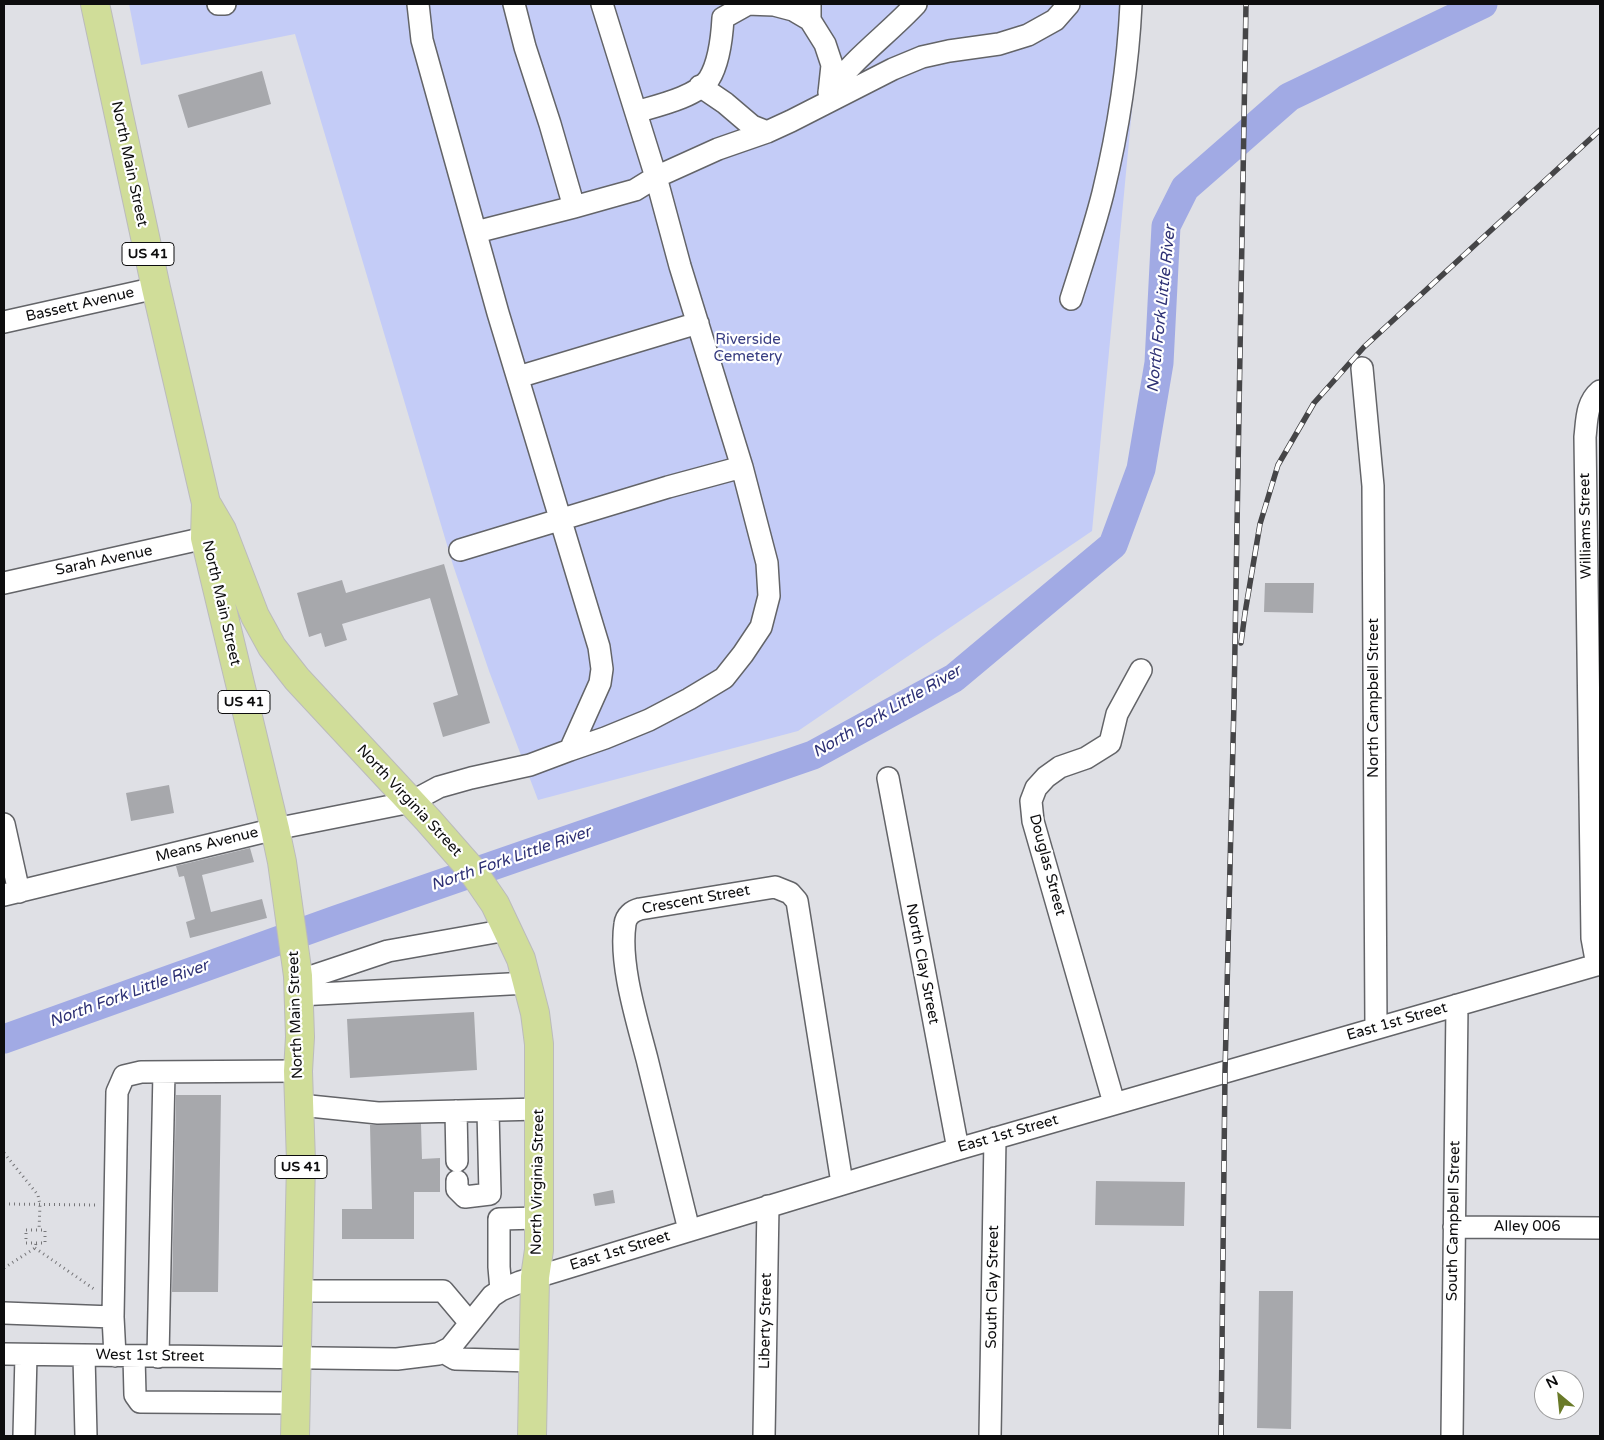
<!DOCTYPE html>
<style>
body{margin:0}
#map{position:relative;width:1604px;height:1440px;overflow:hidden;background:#dfe0e5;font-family:"Varela Round",sans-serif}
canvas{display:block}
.frame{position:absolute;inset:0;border:5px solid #0d0d0e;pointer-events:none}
.north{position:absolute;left:1534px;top:1370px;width:50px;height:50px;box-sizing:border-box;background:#fff;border:1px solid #9e9e9f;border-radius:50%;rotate:332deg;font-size:14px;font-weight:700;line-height:20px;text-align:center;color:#0d0d0e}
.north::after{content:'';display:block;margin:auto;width:18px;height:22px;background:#697a28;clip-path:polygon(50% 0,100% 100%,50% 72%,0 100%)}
</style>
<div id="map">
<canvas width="1604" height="1440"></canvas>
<div class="frame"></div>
<div class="north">N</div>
</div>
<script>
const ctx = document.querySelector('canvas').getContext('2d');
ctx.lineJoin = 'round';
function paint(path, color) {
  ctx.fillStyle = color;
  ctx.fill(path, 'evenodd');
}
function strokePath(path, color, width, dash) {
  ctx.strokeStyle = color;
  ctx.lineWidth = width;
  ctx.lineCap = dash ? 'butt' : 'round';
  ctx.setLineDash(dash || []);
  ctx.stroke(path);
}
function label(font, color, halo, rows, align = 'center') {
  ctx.font = font + ' "Varela Round",sans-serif';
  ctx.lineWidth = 4.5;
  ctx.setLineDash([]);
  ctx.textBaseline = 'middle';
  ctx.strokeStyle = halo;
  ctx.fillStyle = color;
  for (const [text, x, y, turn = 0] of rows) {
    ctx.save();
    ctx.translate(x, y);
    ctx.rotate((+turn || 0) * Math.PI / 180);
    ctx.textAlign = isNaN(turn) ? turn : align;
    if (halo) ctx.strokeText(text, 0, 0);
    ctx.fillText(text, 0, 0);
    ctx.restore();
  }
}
paint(new Path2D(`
 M129,4H1142L1092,531L798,731L538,800L489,671L453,565L295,34L141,65Z`), '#c4ccf7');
strokePath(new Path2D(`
 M4,1039L336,920L813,755L954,678L1113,545L1141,469L1159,363L1166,226L1185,188L1289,97L1483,4`), '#a1aae4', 29);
paint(new Path2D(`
 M262,71L271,104L188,128L178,95Z
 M444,564L490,723L443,737L433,703L458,695L430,598L342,624L347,640L325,647L321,633L309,637L297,593L342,580L346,593Z
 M1265,583H1314L1313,613L1264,612Z
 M169,785L174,813L131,821L126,793Z
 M250,848L254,862L202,875L211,912L262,899L267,918L190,938L186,922L195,919L184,876L179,877L176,866Z
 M474,1012L477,1070L350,1078L347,1019Z
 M176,1095H221L218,1292H172Z
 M421,1124L422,1159L440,1158V1192H414V1239H342V1209H372L370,1125Z
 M1096,1181L1185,1182L1184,1226L1095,1225Z
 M613,1190L615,1203L595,1206L593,1194Z
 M1259,1291H1293L1291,1429L1257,1428Z`), '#a7a8ac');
const minor = new Path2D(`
 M218,4H225
 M514,4L525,47L550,124L574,207
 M747,4L774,5L793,10L810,20
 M810,4V20L825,44L832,65L829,93
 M700,86L725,103L752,126L767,132
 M829,92C854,58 888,34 916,4
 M636,112C656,106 697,97 709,79C719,63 722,36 723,18L748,4
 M476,232L574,207L635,190L656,177L718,149L767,132L791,121L893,69L922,57L949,51L999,44L1028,35L1055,20L1069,4
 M1071,299C1082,264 1094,229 1103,193C1118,131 1128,67 1131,4
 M4,322L156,288
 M1362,368L1373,486L1376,1028
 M518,377L698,323
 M460,550L668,487L742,467
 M4,583L205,538
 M570,750L605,738L649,720L689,699L724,678L743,654L761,627L769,596L767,563L742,467L680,266L656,177L602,4
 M888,778L958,1149
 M4,824L19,892
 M4,895L275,829L411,802L439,787L471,778L530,765L570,750L600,683L602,669L599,647L498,313L422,40L418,4
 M1597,965L1592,938L1585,437C1587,420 1586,403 1600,391
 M298,981L388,951L507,930
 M299,995L528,983
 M1114,1103L1033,821L1031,801L1036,788L1046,777L1060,767L1086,758L1110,743L1117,714L1141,670
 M300,1105L378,1113L539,1109
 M456,1111L457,1161
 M457,1181V1189L465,1197L490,1194L488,1111
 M1454,1227L1600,1228
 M689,1230C675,1173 661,1116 647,1059C637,1020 619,964 625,924C626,916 632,911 640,909L775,887L790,893L797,901L842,1183
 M501,1290L499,1267V1219L539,1218
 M298,1291H443L470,1323
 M4,1313L113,1317
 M443,1352L455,1359L533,1361
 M4,1354L397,1359L438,1354L450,1348L492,1296L501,1290L520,1282L958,1149L1600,964
 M84,1356L86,1436
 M115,1356L113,1317L117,1092L124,1076L141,1072L298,1071
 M134,1356L135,1395L140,1402L296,1403
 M158,1357L164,1072
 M24,1436L26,1355
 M764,1436L768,1206
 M990,1436L995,1138
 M1452,1436L1457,1005`);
const major = new Path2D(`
 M95,4L156,288L206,503L205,538L275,829L282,862L298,976L300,1037L298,1071L301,1162L295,1436
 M208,506L222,530L255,616L272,647L297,679L428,820L471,869L495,904L521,959L535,1013L539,1044V1250L535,1277L532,1436`);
strokePath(minor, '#636468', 24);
strokePath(major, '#bbbbbc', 30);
strokePath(new Path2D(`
 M4,1153L38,1195L40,1205L39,1230
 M4,1204L98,1205
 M26,1230H45V1243H26Z
 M35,1248L94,1289V1292
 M4,1268L35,1248L36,1243`), '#767679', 3, [1, 4]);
strokePath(minor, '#fff', 21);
strokePath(major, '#d0dd99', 28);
const rail = new Path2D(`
 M1241,643L1245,613L1260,524L1278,465L1314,403L1364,347L1600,130
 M1221,1436L1225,1072L1234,702L1246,4`);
strokePath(rail, '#454547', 5.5);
strokePath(rail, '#fff', 4, [11]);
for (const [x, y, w] of [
 [148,254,52],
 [244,702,52],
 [301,1167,52]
]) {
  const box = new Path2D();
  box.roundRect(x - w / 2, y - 11.5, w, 23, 4);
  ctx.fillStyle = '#fff';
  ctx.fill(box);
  strokePath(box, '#0d0d0e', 1);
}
label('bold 14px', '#0d0d0e', null, [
 ["US 41",148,254],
 ["US 41",244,702],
 ["US 41",301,1167]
]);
label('15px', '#0d0d0e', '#fff', [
 ["North Main Street",129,164,78],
 ["Bassett Avenue",80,305,-13],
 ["Williams Street",1586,526,-91],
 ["Sarah Avenue",104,561,-12],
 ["North Main Street",221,603,77],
 ["North Campbell Street",1374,698,-90],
 ["North Virginia Street",409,801,47],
 ["Means Avenue",207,845,-14],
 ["Douglas Street",1047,865,75],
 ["Crescent Street",696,900,-10],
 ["North Clay Street",922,964,79],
 ["North Main Street",296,1015,-92],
 ["East 1st Street",1397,1022,-16],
 ["East 1st Street",1008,1134,-16],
 ["North Virginia Street",538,1182,-89],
 ["South Campbell Street",1454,1221,-89],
 ["Alley 006",1527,1227],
 ["East 1st Street",620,1251,-17],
 ["South Clay Street",993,1287,-89],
 ["Liberty Street",766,1321,-89],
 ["West 1st Street",150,1356,1]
]);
label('15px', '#383d82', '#fff', [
 ["Riverside",748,340],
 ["Cemetery",748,357]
]);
label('italic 16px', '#2d3074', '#fff', [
 ["North Fork Little River",1162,309,-84],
 ["North Fork Little River",887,712,-30],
 ["North Fork Little River",511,859,-19],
 ["North Fork Little River",129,994,-20]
]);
</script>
